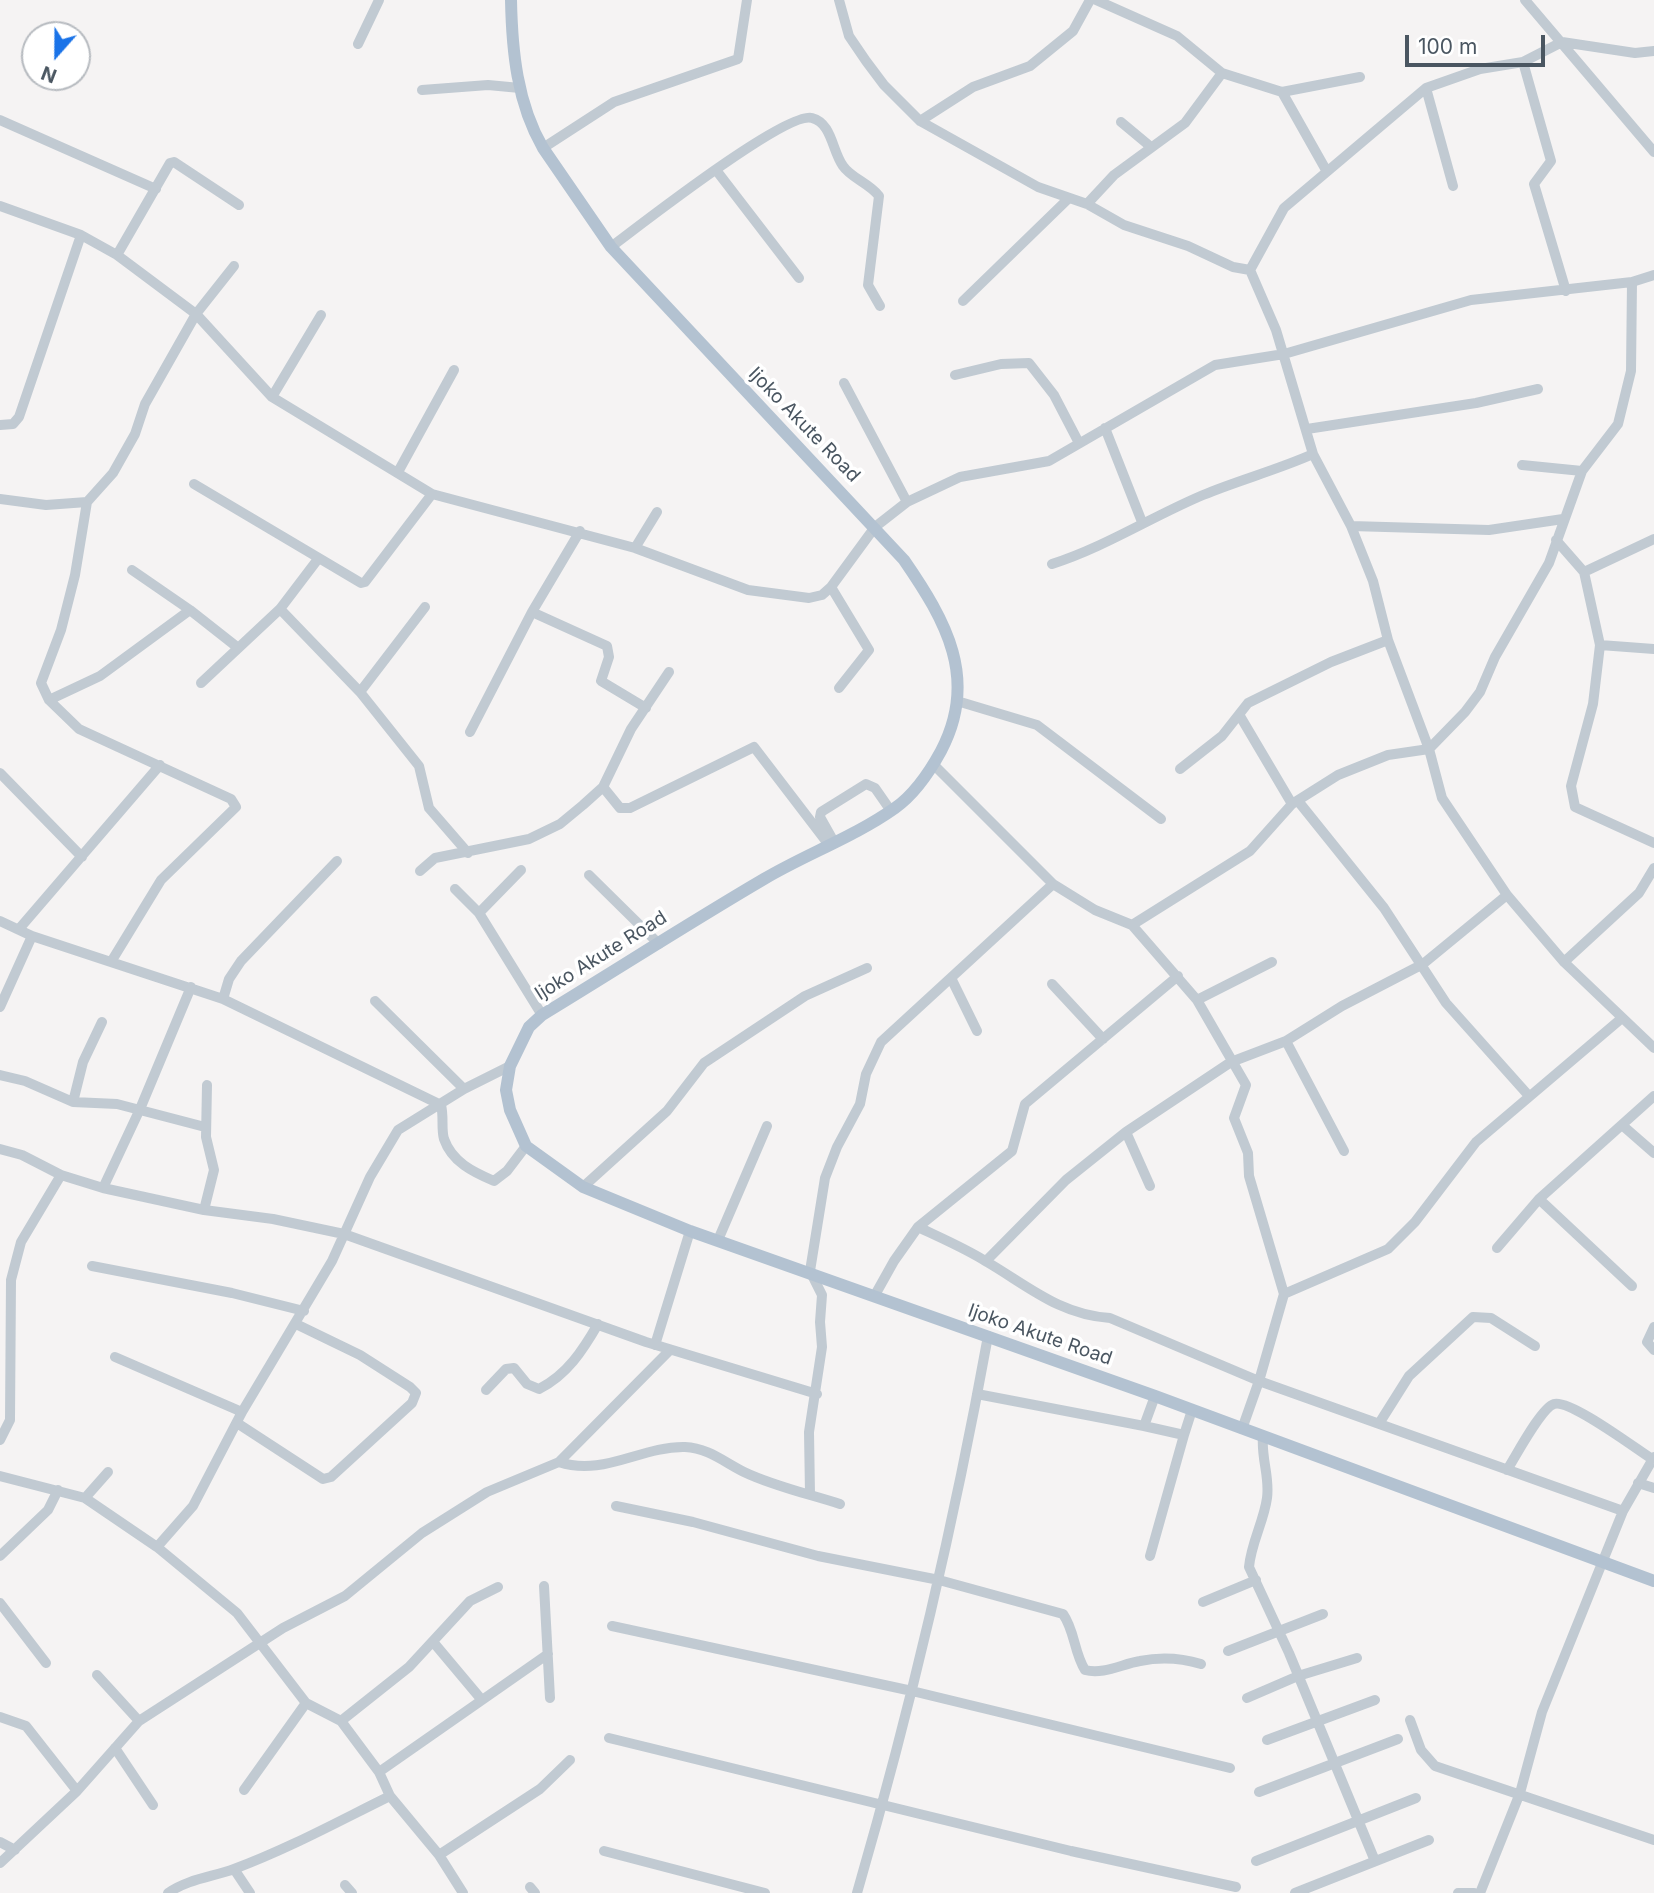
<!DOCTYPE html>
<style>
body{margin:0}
#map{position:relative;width:1654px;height:1893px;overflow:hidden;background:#f5f3f3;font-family:Inter,sans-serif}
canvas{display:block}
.north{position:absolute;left:21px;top:21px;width:70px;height:70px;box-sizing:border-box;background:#fff;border:2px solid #b7bbc0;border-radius:50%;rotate:201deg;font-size:19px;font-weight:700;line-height:28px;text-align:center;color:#4a5661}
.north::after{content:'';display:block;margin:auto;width:24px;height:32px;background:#1a73e8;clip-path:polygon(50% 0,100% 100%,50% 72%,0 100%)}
.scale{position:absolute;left:1405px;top:35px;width:140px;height:32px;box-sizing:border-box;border:4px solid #4a5661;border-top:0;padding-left:9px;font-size:21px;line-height:24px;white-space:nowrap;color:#4a5661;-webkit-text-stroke:5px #fff;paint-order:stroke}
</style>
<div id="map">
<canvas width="1654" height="1893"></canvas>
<div class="north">N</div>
<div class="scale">100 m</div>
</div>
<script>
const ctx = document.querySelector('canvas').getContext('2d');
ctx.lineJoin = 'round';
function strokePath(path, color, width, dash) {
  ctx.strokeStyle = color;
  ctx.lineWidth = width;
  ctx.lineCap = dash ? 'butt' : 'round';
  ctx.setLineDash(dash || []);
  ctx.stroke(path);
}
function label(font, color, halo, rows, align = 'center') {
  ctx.font = font + ' Inter,sans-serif';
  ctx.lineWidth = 7;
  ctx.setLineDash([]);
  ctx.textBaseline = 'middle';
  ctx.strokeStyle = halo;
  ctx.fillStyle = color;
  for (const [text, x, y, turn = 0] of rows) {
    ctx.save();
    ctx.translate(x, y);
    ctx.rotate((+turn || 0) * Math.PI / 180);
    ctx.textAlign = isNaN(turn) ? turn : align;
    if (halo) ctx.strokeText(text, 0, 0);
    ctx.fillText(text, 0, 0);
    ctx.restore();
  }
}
strokePath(new Path2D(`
 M839,0L849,36L866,61L884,85L920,121L1038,187L1087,204L1124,225L1188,246L1233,267L1250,270
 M1096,0L1177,36L1222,73L1282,92L1360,77
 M1525,0L1654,152
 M358,44L379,0
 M1523,62L1551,161L1534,184L1566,291
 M1426,88L1453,186
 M422,90L488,85L520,88
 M1282,92L1326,170
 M0,120L156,189
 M920,121L973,87L1030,66L1073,31L1090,0
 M1121,122L1151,147
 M543,148L614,102L738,59L747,0
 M716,170L799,278
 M1087,204L1114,175L1185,123L1222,73
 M0,206L81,235L117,255L196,314L272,397L432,494L635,548L748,590L809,598L822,595L831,587L875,527L907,502L960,477L1049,461L1215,365L1284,354L1471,300L1632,282L1654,275
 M611,247C639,226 786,111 812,118C832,123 832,151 843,166C851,178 869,183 879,196L868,285L880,306
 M117,255L170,163L174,162L239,205
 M1250,270L1276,330L1313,454L1351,526L1373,581L1388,640L1429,749L1442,798L1507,895L1564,962L1654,1048
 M1250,270L1284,208L1426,88L1480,69L1523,62L1562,42L1635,53L1654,51
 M963,301L1068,199
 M955,375L1001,364L1029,363L1054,395L1079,443
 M844,383L907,502
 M272,397L321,315
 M0,425L13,424L19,417L81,235
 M1105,428L1142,522
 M1307,429L1476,403L1538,389
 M1522,465L1582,471
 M398,472L454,370
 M194,484L361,583L365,582L432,494
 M0,499L46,505L87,502
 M1351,526L1489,530L1563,519
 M1556,540L1584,572L1600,645L1593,704L1571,786L1575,807L1654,843
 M635,548L657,512
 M1052,564C1105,547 1151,517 1203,495C1239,480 1277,470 1313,454
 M132,570L190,610L237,647
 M1584,572L1654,539
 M831,587L869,650L839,688
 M280,609L360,692L419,766L429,808L468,853
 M532,612L607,646L609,657L601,681L646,708
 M1600,645L1654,649
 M201,683L280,609L318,559
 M360,692L425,607
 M49,700L100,676L190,610
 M957,701L1037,725L1161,819
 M1240,716L1292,804
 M470,732L532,612L580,531
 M934,765L1053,884L1095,910L1132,925L1197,1000L1246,1085L1234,1118L1248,1153L1249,1176L1284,1294L1259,1381L1242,1429
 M1180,769L1222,736L1248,703L1331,662L1388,640
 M0,773L82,857
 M603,787L620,808H630L754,747L829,845
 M1298,801L1384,908L1446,1003L1529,1096
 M834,842L820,817L821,812L866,784L875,788L891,811
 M420,871L435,858L529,839L560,824L583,805L603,787L631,729L669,672
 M589,875L659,944
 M455,889L479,913L542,1015
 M479,913L521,870
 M0,921L32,936L223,999L441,1105
 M1132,925L1250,851L1292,804L1338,775L1388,755L1429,749L1465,712L1480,692L1495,657L1549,563L1582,471L1618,424L1631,371L1632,282
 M19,929L160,765
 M111,962L161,880L236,807L231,799L79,729L49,700L41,683L61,630L75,575L87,502L113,473L135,434L145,404L196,314L234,266
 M1564,962L1639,893L1654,868
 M952,980L977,1031
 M1052,984L1103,1039
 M223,999L229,979L241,961L337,861
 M1197,1000L1272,962
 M375,1001L464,1089
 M0,1007L32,936
 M1286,1041L1344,1151
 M0,1075L25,1081L73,1102L83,1062L102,1022
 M73,1102L117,1104L205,1127
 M441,1105C444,1116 441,1129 444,1139C452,1162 473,1172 494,1181L507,1171L526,1146
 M1622,1125L1654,1153
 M1126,1132L1150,1186
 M0,1149L22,1155L61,1175L103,1188L204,1210L273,1219L344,1234L646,1342L817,1394
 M583,1187L667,1111L704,1063L805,996L867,968
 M103,1188L140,1109L191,987
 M1539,1199L1632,1286
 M204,1210L214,1170L206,1137L207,1085
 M918,1227C941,1238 965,1248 987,1262C1028,1286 1060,1315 1110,1318L1259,1381L1623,1511
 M718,1240L767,1126
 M1497,1248L1539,1199L1654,1096
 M986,1261L1066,1180L1126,1132L1231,1062L1286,1041L1342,1006L1423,964L1507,895
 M92,1266L232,1293L304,1311
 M1284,1294L1388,1249L1415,1222L1476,1142L1622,1018
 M875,1295L894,1261L918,1227L1012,1151L1025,1104L1178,976
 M1654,1327L1647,1342L1654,1350
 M655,1345L690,1231
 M115,1357L242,1412
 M486,1390L506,1369L514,1368L527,1384L539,1389C567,1375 583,1350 598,1324
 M977,1394L1144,1426L1155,1396
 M1380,1422L1409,1376L1473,1317L1491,1318L1535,1346
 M237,1423L323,1479L331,1477L412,1403L416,1393L410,1387L360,1355L296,1324
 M1144,1426L1184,1435L1192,1410
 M1263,1437C1261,1458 1270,1477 1267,1498C1264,1521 1251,1543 1249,1567L1289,1653L1375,1861
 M0,1440L10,1420L11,1280L21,1242L61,1175
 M559,1462C603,1477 641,1446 685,1447C708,1448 724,1462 744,1472C773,1486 809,1494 840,1504
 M1507,1470C1516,1456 1541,1408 1554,1404C1570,1399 1636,1449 1652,1459
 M0,1476L85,1498L157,1547L237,1613L306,1703L341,1721L379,1772L390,1796L439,1855L463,1893
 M1638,1483L1654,1488
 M810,1494L809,1432L822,1347L820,1322L822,1295L810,1271L825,1178L837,1147L860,1104L866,1074L881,1042L1053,884
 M85,1498L108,1472
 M616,1506L693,1522L818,1556L939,1580L1063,1614C1075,1631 1074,1653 1085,1670C1103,1675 1122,1664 1140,1661C1160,1657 1181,1658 1201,1664
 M157,1547L193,1506L242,1412L332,1261L370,1177L398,1130L464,1089L510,1066
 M0,1556L48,1510L58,1490
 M1150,1556L1184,1435
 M544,1586L550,1698
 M1203,1602L1256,1580
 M0,1603L46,1663
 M612,1626L912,1691L1230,1768
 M434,1643L481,1699
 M1228,1651L1323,1614
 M97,1675L139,1721
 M1247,1698L1298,1676L1357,1658
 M0,1717L26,1726L77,1791
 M1410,1720L1421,1750L1435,1766L1654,1840
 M341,1721L409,1667L470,1601L498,1587
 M609,1738L1071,1851L1236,1887
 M1267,1740L1375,1700
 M115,1748L153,1805
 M379,1772L548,1654
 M244,1790L306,1703
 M1259,1792L1398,1739
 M0,1842L15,1850
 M604,1851L765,1893
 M439,1855L540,1789L570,1760
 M1256,1861L1416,1798
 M0,1863L77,1791L139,1721L283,1628L345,1596L422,1533L487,1492L559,1462L670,1350
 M234,1869L250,1893
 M345,1885L352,1893
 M530,1887L535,1893
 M168,1893C188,1879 212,1877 234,1869C288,1849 339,1821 390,1796
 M857,1893C910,1710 954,1524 988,1336
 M1295,1893L1429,1840
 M1458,1893H1474
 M1480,1893L1520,1793L1542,1712L1623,1511L1654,1457`), '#c1cad2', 10);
strokePath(new Path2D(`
 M511,0C512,51 517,103 543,148L611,247L904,560C946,621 979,679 941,751C929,773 915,794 895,808C854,837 806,854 764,879C689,923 616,970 542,1015L529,1027L510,1066L506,1090L510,1110L526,1146L583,1187L690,1231L1155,1396L1654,1581`), '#b3c2d1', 12);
label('19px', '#4a5661', '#fff', [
 ["Ijoko Akute Road",804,425,46],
 ["Ijoko Akute Road",601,956,-32],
 ["Ijoko Akute Road",1040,1335,19]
]);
</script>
